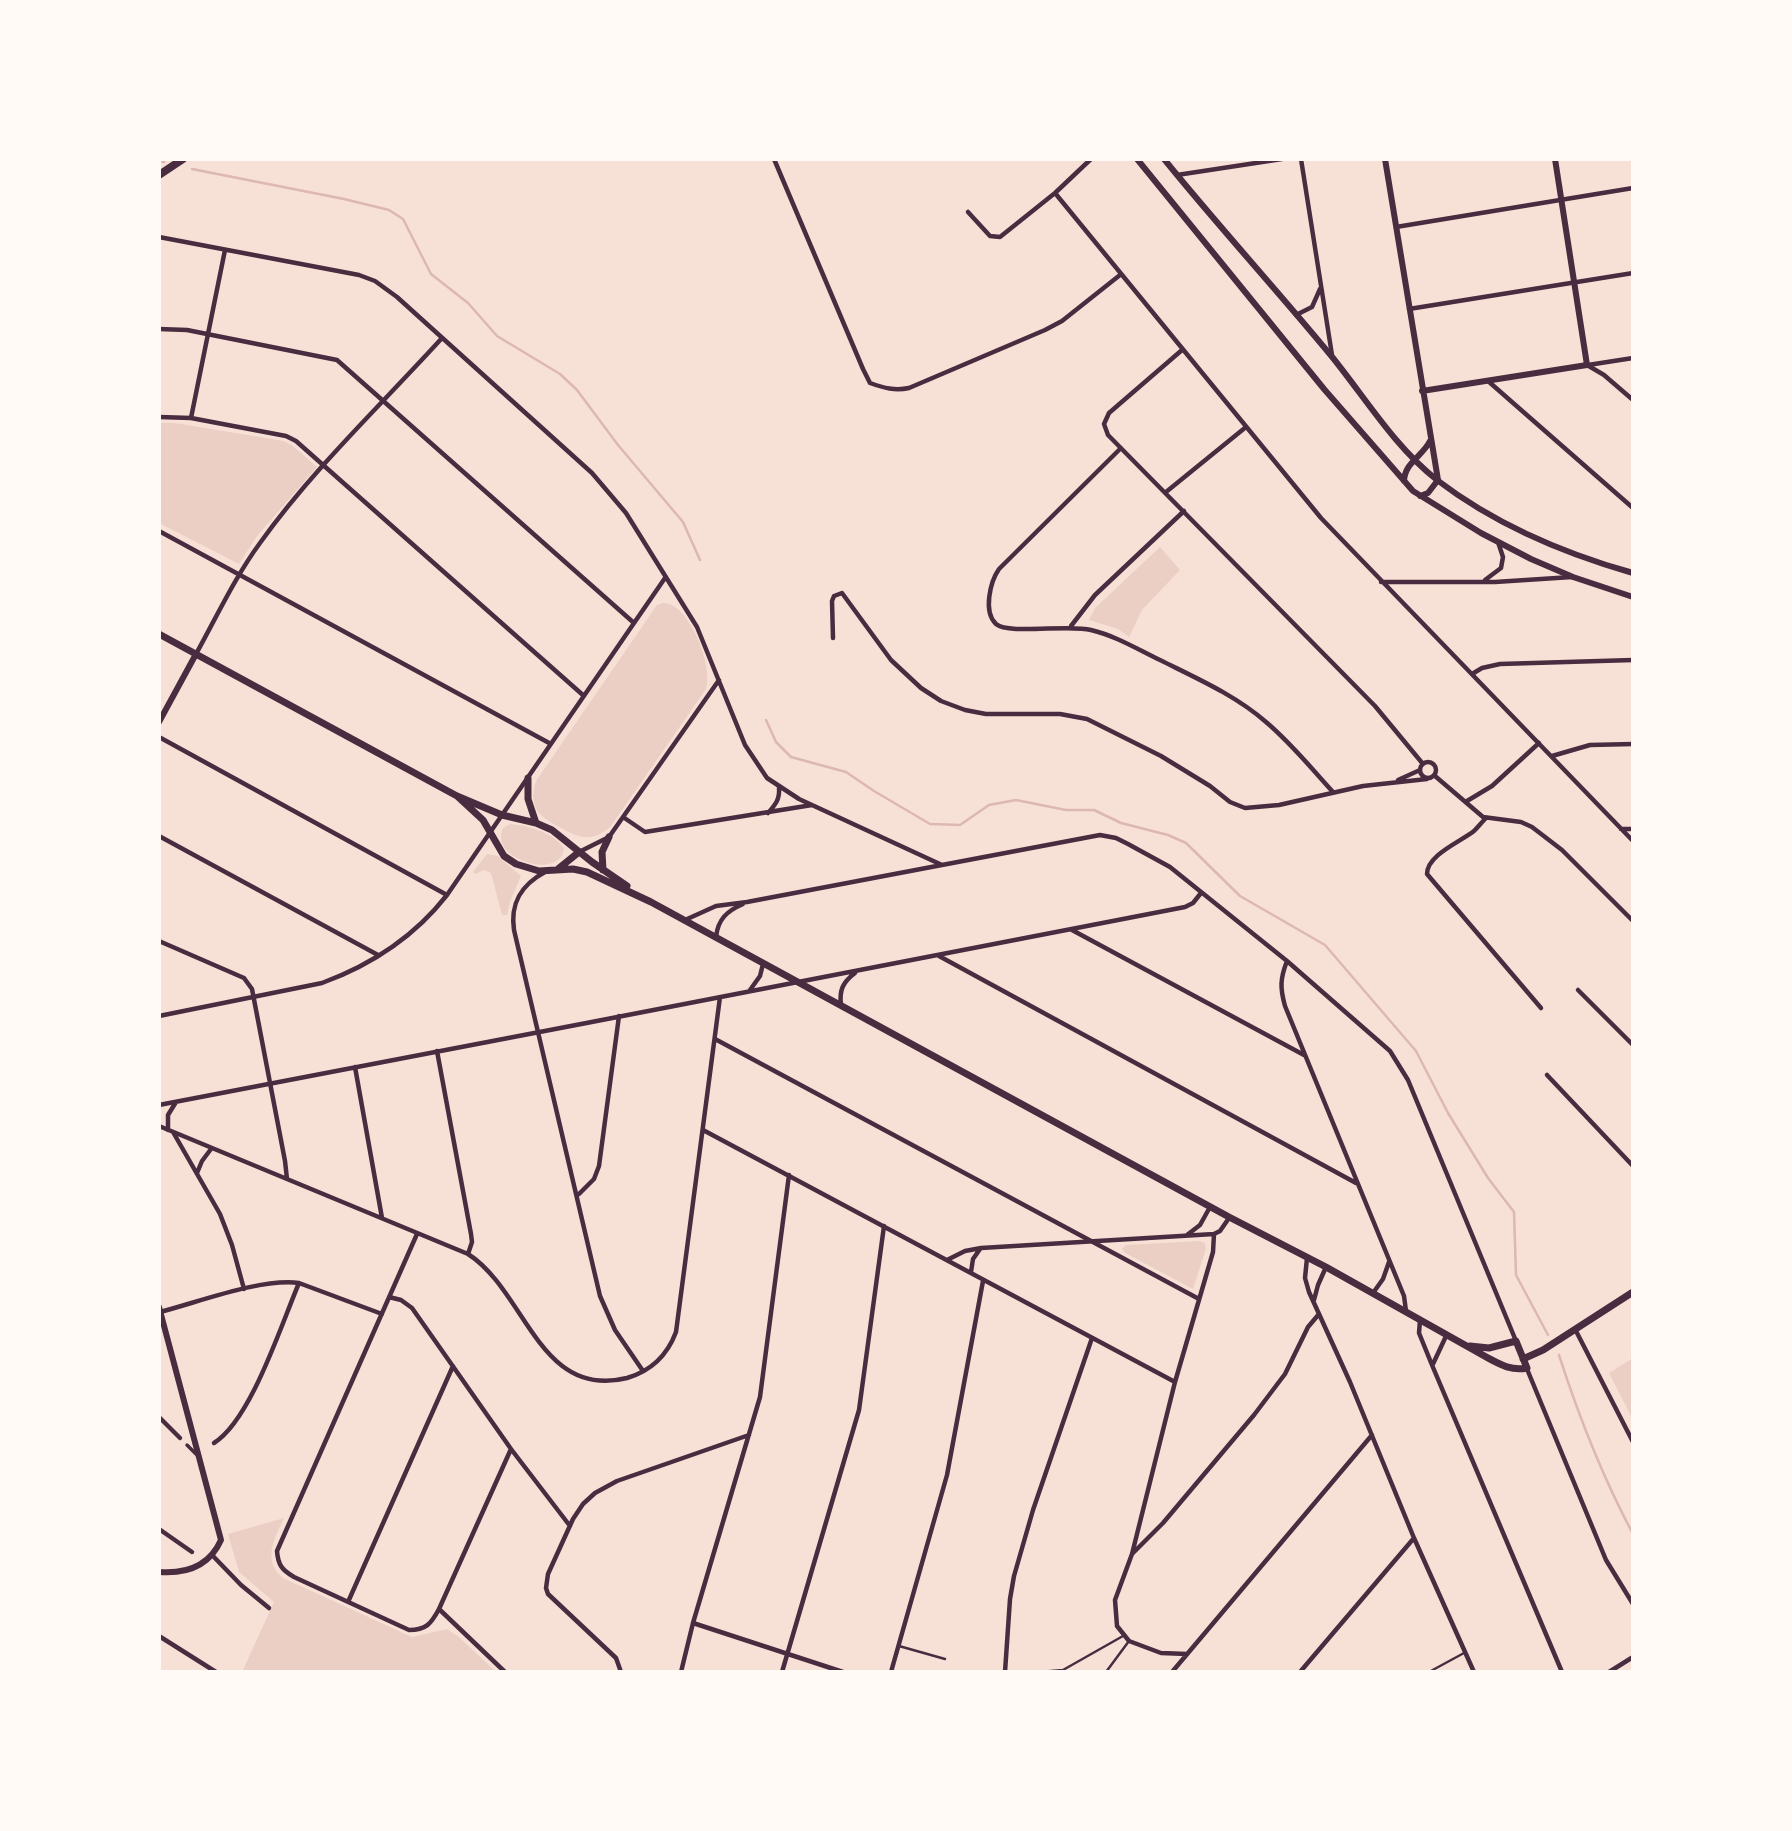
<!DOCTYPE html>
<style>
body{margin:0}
#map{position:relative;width:1792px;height:1831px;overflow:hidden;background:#f7e1d7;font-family:Raleway,sans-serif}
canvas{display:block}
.frame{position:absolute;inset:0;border:161px solid #fffaf5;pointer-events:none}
</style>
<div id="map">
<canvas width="1792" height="1831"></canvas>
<div class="frame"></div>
</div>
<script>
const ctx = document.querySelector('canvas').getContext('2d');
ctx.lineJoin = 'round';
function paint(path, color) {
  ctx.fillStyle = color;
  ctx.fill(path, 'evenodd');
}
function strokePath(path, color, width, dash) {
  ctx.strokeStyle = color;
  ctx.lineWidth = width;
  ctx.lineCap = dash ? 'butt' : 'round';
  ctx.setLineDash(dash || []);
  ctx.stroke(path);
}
paint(new Path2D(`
 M159,423H175L284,441L293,446L317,467L257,536L239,564L159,523Z
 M1160,547L1180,570L1142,610L1129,637L1118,629L1089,620L1095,608Z
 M663,603C689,602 714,667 706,689L611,826C594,842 580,839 561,828C539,816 528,809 536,781L657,605Z
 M510,824C530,826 552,832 564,848C562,881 488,860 503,828Z
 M487,854L498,856L521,876L510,902L507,915H502L491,873L484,870L476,874L473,872Z
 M1200,1241L1205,1243L1206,1249L1193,1289L1125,1253L1122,1249L1126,1245Z
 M1633,1358V1420L1609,1373Z
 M284,1518C274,1540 262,1560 283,1578L412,1637L447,1629L459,1637L496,1672H242L274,1602L239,1572L228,1534Z`), '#ebcfc5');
strokePath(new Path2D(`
 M159,160L164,162
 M192,169L344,199L389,210L403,219L431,274L468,303L497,336L560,374L577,390L618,445L683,522L700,560
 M766,720L776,742L791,757L846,772L874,791L930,824L960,825L989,805L1016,800L1066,810H1094L1121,823L1168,835L1186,843L1240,896L1325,945L1416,1051L1448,1113L1488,1178L1514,1212L1516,1275L1548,1335
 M1559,1355C1579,1417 1602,1476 1633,1534`), '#dcb8b0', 2.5);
strokePath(new Path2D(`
 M899,1646L945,1659
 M1039,1672L1063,1670L1123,1636
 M1106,1672L1129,1641
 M1429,1672L1464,1653`), '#4a2c40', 2.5);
strokePath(new Path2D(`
 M187,1445L196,1454`), '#4a2c40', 3.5);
strokePath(new Path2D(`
 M774,159L863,369L870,383C884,388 895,391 909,388L1045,330L1062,321L1120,275
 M1301,159L1332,355
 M1177,175L1282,159
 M1055,193L1321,518L1633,841
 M968,212L990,236L1000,237L1055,193L1091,159
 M1396,227L1633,188
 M159,237L359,275L375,281L397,297L592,473L626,513L697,627L745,745L767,778L799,799L942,865
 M1409,309L1633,273
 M1296,315L1312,307L1320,289
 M159,329L187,330L337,360L634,623
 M1182,350L1109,413L1104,424L1108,435L1375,706L1423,764
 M1587,365L1604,375L1633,400
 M1588,365L1633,358
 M1488,381L1633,508
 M159,417L191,418L286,436L296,441L584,696
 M191,418L225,250
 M1121,448L999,569C990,582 983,612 996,624C1009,635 1068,624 1091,630C1116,636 1137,649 1160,660C1196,678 1235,695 1266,722C1291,743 1311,768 1333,792
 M1166,492L1246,427
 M159,531L551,744
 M1485,580L1501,568L1503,557L1498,542
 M1381,582H1495L1572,577
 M1071,626L1095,595L1184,511
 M833,638L832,601L834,596L842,593L891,660L921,688L941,701L965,710L986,714H1060L1087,719L1161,756L1210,786L1230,802L1245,808L1279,805L1363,786L1427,779
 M196,654C217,616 235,577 260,543C313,469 381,405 442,338
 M1472,674L1482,668L1500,664L1633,660
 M159,737L447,895
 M1552,756L1590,745L1633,744
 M1420 770a8 8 0 1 1 16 0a8 8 0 1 1-16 0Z
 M1435,776L1483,817L1521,822L1532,827L1562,850L1633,921
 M1398,780L1420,770
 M1467,801L1492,786L1539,743
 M768,813C776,804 780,799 779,787
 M623,817L645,832L812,805
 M1486,818C1482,822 1478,827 1474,831C1460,842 1427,855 1427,874L1541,1008
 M1621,829H1633
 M159,836L378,955
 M579,852L609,837L719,680
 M545,872C521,885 510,903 514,930L600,1296L615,1330L643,1371
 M685,920L716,906L747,902L1100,835L1116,838L1128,844L1170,867L1287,961L1390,1051L1408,1080L1516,1341
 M1072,930L1304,1055
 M716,937C718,919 727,911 743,904
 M159,941L244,978L252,989L285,1161L287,1179
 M939,956L1356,1183
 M1287,961C1280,979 1280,988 1285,1006L1404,1296L1406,1311
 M750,990L760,976L763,964
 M1578,990L1633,1045
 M841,1005C839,990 843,982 855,973
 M159,1016L322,983C371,965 415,936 447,895L665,578
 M715,1039L1199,1299
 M437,1051L471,1234L472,1242L468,1254
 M355,1067L382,1218
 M1547,1075L1633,1166
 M159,1105C501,1038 843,976 1185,907L1193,903L1201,893
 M159,1126L468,1254C526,1291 539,1400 627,1378C651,1371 667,1356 676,1332L720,997
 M168,1130V1115L176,1102
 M703,1130L1175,1382
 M173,1132L220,1214L232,1245L244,1289
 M197,1173L202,1161L211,1149
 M579,1194L594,1179L599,1166L619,1016
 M417,1234L277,1551C278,1565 282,1570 294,1577L409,1630C426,1630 431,1624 439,1609L505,1672
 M1187,1235L1200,1225L1210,1207
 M1307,1258L1305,1278L1309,1292L1350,1382L1414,1538L1474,1672
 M947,1260L965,1251L981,1248L1214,1234L1220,1231L1229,1218
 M971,1272L973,1259L980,1249
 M1373,1293L1383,1279L1389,1262
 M389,1297L401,1300L412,1308L511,1449L570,1526
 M1314,1300L1318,1285L1326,1267
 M160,1312C199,1302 261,1278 299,1283L382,1314
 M1420,1320L1419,1333L1432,1365L1562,1672
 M1575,1329L1633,1442
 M1433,1364L1447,1334
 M1527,1369L1606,1560L1633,1604
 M159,1417L180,1438
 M214,1443C251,1420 281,1325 299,1283
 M159,1529L192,1552
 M1132,1554L1163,1523L1254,1415L1285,1374L1308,1327L1319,1314
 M212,1555L241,1585L269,1608
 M348,1602L453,1366
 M439,1609L511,1449
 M693,1623L843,1672
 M159,1636L216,1672
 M1187,1654L1161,1653L1129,1641L1117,1626L1115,1600L1132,1554L1175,1382L1213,1252L1214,1234
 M621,1672L616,1658L548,1594L546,1588L548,1574L573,1519L583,1504L595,1493L617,1481L749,1435
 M681,1672L693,1623L760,1397L789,1175
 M782,1672L859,1410L884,1226
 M891,1672L947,1475L983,1281
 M1005,1672L1010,1599L1014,1576L1033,1510L1092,1338
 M1172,1672L1372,1435
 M1300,1672L1414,1538
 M1609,1672L1633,1657`), '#4a2c40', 4.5);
strokePath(new Path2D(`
 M1137,159L1324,389L1413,491L1481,533L1531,559L1573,577L1633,597
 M1164,159C1219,227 1278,291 1333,358C1366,399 1395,447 1437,480C1496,525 1562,553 1633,573
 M1385,159L1438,480
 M1422,391L1587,365L1555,159
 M1404,481C1405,462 1422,457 1430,441
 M1420,496L1428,493L1438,480
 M159,722L196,654
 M159,1307L221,1540C209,1567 186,1574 159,1572`), '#4a2c40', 6);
strokePath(new Path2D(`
 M159,634L457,796L502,815L536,823L552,830L592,862L627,886
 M528,778V799L536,823
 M457,796L483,820L504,856L516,864L539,871L573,869L587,872L651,902L1229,1217L1326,1267L1488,1358C1501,1365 1512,1371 1527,1368L1516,1341L1489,1348L1470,1346
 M558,869L579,852
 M603,870L602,852L609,837
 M1523,1359L1543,1350L1633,1292`), '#4a2c40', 7);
strokePath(new Path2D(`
 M159,175L183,159`), '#4a2c40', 8);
</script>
